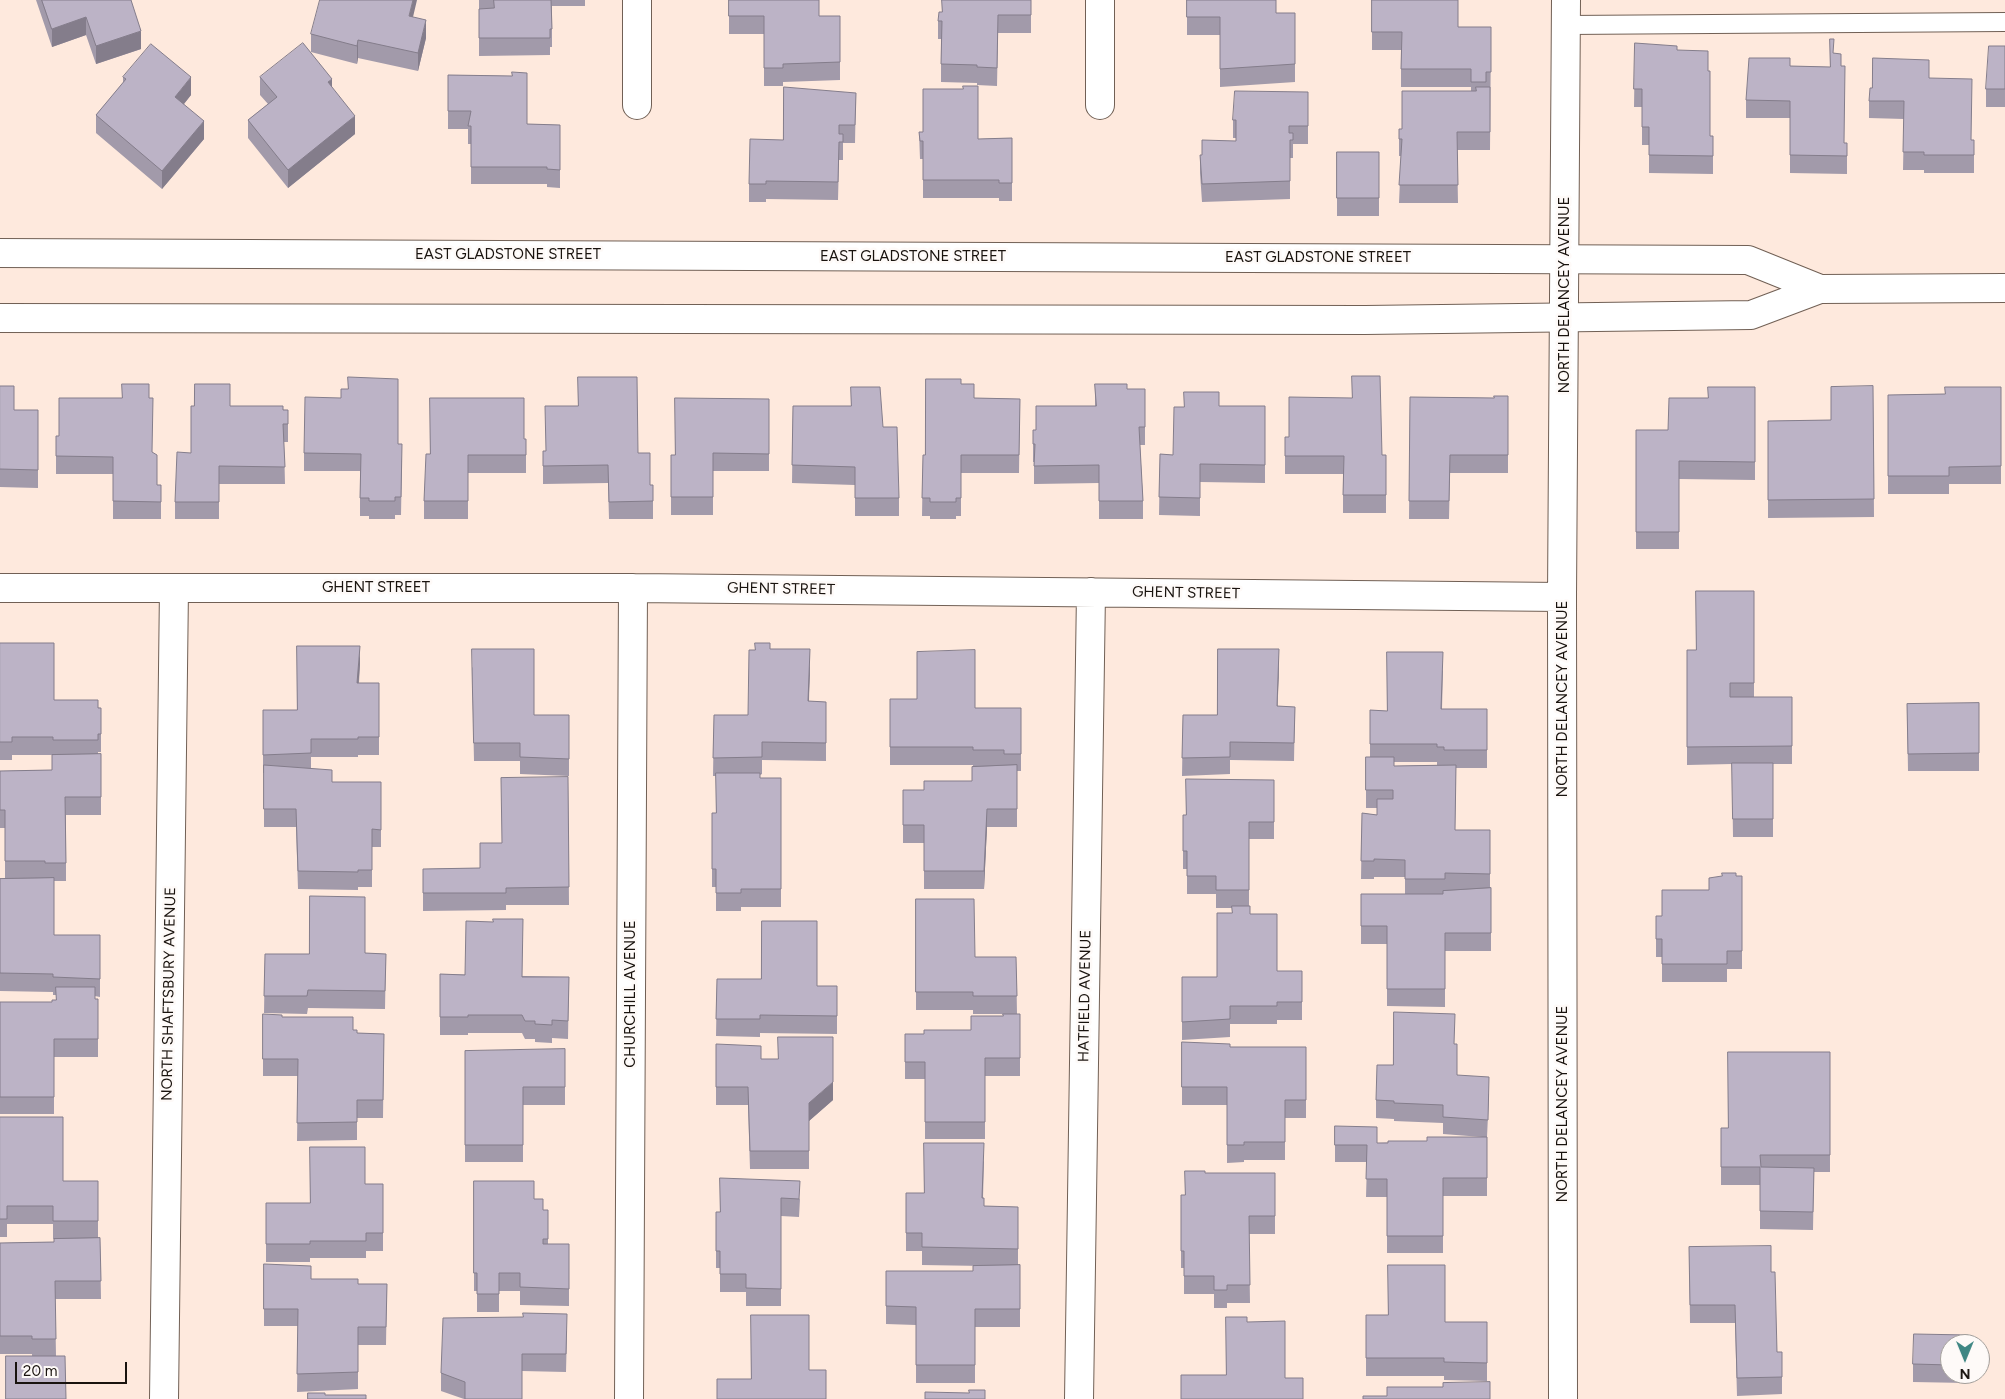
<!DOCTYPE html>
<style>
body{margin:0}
#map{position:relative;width:2005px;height:1399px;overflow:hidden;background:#fee9dd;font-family:Figtree,sans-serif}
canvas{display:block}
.north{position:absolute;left:1940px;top:1334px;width:50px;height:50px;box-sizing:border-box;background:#fefaf8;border:1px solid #a29e9a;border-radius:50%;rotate:180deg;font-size:14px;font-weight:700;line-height:20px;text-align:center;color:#19130e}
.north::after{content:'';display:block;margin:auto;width:18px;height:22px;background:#3f8784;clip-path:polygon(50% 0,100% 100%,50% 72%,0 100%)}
.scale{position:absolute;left:15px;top:1362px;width:112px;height:22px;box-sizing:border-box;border:2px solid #19130e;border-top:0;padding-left:6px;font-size:15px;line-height:18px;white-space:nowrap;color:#19130e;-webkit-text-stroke:4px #fefaf8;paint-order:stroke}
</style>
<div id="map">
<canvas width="2005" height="1399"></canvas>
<div class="north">N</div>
<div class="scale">20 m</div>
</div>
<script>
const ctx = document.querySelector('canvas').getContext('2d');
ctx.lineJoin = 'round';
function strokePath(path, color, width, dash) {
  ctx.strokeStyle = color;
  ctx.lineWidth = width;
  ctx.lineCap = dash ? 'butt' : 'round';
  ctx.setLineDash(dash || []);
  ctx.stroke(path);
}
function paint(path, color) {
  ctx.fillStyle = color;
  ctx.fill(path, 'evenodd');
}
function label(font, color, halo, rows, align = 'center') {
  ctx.font = font + ' Figtree,sans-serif';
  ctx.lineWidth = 5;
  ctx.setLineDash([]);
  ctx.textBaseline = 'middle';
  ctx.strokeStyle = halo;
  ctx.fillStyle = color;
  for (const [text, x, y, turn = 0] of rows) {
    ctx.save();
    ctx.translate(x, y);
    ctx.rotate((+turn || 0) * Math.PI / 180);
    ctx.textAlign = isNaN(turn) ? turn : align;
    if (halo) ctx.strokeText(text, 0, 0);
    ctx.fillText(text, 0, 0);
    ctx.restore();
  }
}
const lane = new Path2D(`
 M1566,25L2005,22`);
const street = new Path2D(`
 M1100,0V105
 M637,105V0
 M0,588H633L1562,597
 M164,1399L174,588
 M629,1399L633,588
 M1079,1399L1091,592
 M1563,1399L1562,597L1566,0`);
const secondary = new Path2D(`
 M0,253L1748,260L1820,289
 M0,318L1365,320L1751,315L1820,289L2005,288`);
strokePath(lane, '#716055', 20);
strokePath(street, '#716055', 30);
strokePath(secondary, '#716055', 30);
strokePath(lane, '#fff', 18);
strokePath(street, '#fff', 28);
strokePath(secondary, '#fff', 28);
paint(new Path2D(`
 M36,0H131L141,49L96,64L86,35L52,47Z
 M479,0H585V6H552V47H550V55L479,56Z
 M729,0L819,16H840V80L783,82V86H764V34H729Z
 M1031,0V33H998L997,86L977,85V83L941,82V39H938V21L942,12Z
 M1187,0L1276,13H1295V82L1220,87V35H1187Z
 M1372,0L1458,27H1491L1490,150H1457L1458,203H1399L1401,156H1399V129H1402L1471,91V87H1401V50H1372Z
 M413,17L426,38L418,71L358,58L357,64L311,52V34Z
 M1635,43L1677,50L1708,71L1710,136H1713V174L1649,173V145H1642V107H1634Z
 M2005,46V107H1986V89Z
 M1834,53L1841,66L1844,143H1847V174L1790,173V118H1746V100L1790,66L1830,67Z
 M448,75L512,76L527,124L560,125V188L547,187V184H471V144H468V129H448Z
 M123,77L191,95L184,104L204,139L162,189L96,133V115L123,83Z
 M260,77L332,88L355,134L288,188L248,138V120L268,104L260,95Z
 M1929,78L1971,140H1974V173H1924V170H1903L1904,119L1869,118V101L1872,88Z
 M1308,92V144H1293V158H1290V199L1202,202L1200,173V155H1202L1236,141V138H1233V120Z
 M856,93L855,143H843V160H839L838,200L766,199V202H749V184L783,140Z
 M919,132L978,139L1012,138V201H999V198H923V159H920Z
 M1337,152H1379V216H1337Z
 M961,384L974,398L1020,399L1019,473H961V516H956V519H930V516H922L923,455H925Z
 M1095,384L1127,389H1145V445H1140L1143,501V519H1099V483L1034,484V462H1033V430H1036L1095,406Z
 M0,386L14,410H38V488L0,487Z
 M1873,386L1874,517L1768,518V421L1831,420Z
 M1755,387V480L1679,479V549H1636V430H1668L1708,398Z
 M2001,387V484H1949V494H1888V395L1945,394Z
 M1508,396V473H1450L1449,519H1409L1410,397L1494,398Z
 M149,398L152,452L157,485L161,502V519H113V474H56V436H59Z
 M769,399V471H713V515H671V455H675Z
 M230,406L288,410V442H284L285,484H219V519H175V502L191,453Z
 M793,406L899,498V516H855V485L792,483Z
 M1219,406H1265V483L1200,482V516L1159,515L1160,454L1173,455Z
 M1285,437H1289L1382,455H1386V513H1343V474H1285Z
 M526,439V473H468V519H424V501L430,454Z
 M398,444L402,461L401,515H395V519H369V516H360V471H304V453Z
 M543,451L638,453L650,485L653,501V519H609L608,483L543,484Z
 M1754,591V697H1792V764H1773V837H1733L1732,764L1687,765V650H1696Z
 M0,643L54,700L101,708V752H98V754H101V815H66V881H54V935H100V997L95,996V999H98V1057H54V1114H0V1002H52L56,1000V995H53V992L0,991V879H5V828H0V771L52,770L53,755H12V760H0Z
 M770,649L810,667L809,701L826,702V761L762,760V774L760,775V778H781V907H741V911H716V887H712V813H716V776H713L714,715H748Z
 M360,664L359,683H379V755H358V757H311V769L332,782H381V847H372V887H358V890L298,889L296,827H264V773H263V710H297Z
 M472,667L534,715H569V776L520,774V761H474Z
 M1279,667L1277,706L1295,707L1294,761L1230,760V774L1182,776L1183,715H1217Z
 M1443,670L1442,709H1487V768H1456L1455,830H1490V888H1491V951H1445V1007L1387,1006V944H1361V926L1405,894V877H1374V879H1361L1362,813L1377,815V808H1366V757H1370V710L1387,711ZM1394,762H1437V765H1444L1394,766Z
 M890,699L975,708H1021V771H1017V827H987L984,889H924V843H903V790H924L972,781L973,765H890Z
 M1979,703V771H1908L1907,704Z
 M568,777L569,905H506V910L423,911V869L480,868L502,843Z
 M1274,780V839H1249V906L1250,914L1277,971H1302V1020H1277V1024H1230V1037L1182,1040V977H1217L1232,913V908H1216V894H1187V869H1183V815H1186Z
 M1736,876H1742V969H1727V982H1662V957H1656V916H1662Z
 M916,899L975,957H1016L1017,1014H973V1010H916Z
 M365,953L386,954L385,1009L308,1008L307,1014L264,1013L265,954H309Z
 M440,974L569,977L568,1039L552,1038V1043L535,1042V1039H525L522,1033H468V1035H440Z
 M717,979L817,986H837V1034L760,1033V1037L716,1036Z
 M263,1014L282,1017L353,1030L357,1033L384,1034L383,1118H357V1140L297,1141L298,1076H263Z
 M1020,1014V1076H985V1139H925V1079H905V1034H924L971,1030L1003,1016Z
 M1182,1042L1230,1047H1306V1118H1285V1160H1244V1162L1227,1163V1105H1182Z
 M716,1044L761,1059L833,1100L809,1121V1169H750L748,1105H716Z
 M1455,1044L1457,1075L1489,1094L1487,1137V1196H1443V1253H1387V1197H1366L1367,1162H1335V1126L1377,1143L1427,1141L1482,1137L1443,1134V1123L1394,1121V1119L1376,1118V1100L1393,1065Z
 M565,1049V1105H523V1162H465V1051Z
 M1830,1052V1172H1814L1813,1230L1760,1229V1185H1721V1128H1728Z
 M0,1117L63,1181H98V1238H100L101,1299H55L56,1356H32V1354H0V1243L54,1242V1239H53V1224H7V1237H0Z
 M984,1161L983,1198L984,1206L1018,1207V1265H1020V1327H975V1383H916V1325L886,1324V1271H973L984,1266L922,1265V1251H906V1193H924Z
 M1185,1171L1205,1173H1275V1234H1249L1250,1303H1227V1308H1214V1294H1184V1268H1181V1195H1185Z
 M720,1178L800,1199L799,1217L781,1216V1306H746V1292H720V1268H716V1212H720Z
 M474,1181L534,1199L543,1210H548V1244H569V1306L520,1305V1291H499V1312H477V1291H474Z
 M365,1184H383V1251H366V1258H310V1262H266V1203H310Z
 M1689,1247L1771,1272L1777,1352H1782V1394L1737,1396L1735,1323H1690Z
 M264,1264L311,1279L358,1284H387L386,1345H358V1389L297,1392L298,1326H264Z
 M1366,1315L1445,1322H1487V1381L1444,1380V1376H1366Z
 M567,1331L566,1372L522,1371V1399H464L441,1391V1373Z
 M1950,1344V1374H1967V1383L1913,1382V1364Z`), '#a29aaa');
paint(new Path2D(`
 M413,0H417L409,34V16Z
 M86,17V35L52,47V29Z
 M426,20V38L418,71V53Z
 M141,31V49L96,64V46Z
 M358,40V58L357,64V46Z
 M191,77V95L175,115V97Z
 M332,79V97L328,82Z
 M355,116V134L288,188V170Z
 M204,121V139L162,189V171Z
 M360,646V664L357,701V683Z
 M810,649V667L808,719V701Z
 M1279,649V667L1277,724V706Z
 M987,809V827L984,889V871Z
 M833,1082V1100L809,1121V1103Z`), '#847d8b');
const building = new Path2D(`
 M42,0H131L141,31L96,46L86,17L52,29Z
 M320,0H413L409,16L426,20L418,53L358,40L357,46L311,34Z
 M494,0H551L552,29H550V38H479V9L494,8Z
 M729,0H819V16H840V62L783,64V68H764V16H729Z
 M942,0H1031V15H998L997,68L977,67V65L941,64L942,21H938L939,12H942Z
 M1187,0H1276V13H1295V64L1220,69V17H1187Z
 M1372,0H1458V27H1491V72H1486V82H1471V69H1401L1402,32H1372Z
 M1830,39H1834L1833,53L1841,54V66H1845L1844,143H1847V156L1790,155V101L1746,100L1749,58H1790V66L1830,67Z
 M303,43L332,79L328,82L355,116L288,170L248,120L277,97L260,77Z
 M1635,43L1677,46V50L1708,51V71H1710V136H1713V156L1649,155V127H1642V89H1634Z
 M151,44L191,77L175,97L204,121L162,171L96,115L126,79L123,77Z
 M1989,46H2005V89H1986Z
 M1873,58L1929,60V78L1972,79L1971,140H1974V155H1924V152H1903L1904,101H1869L1870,88H1872Z
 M512,72L527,73V124L560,125V170L547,169V167H471V126H468L471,111H448V75L512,76Z
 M963,86H978V139L1012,138V183H999V180H923V141H920L919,132H923V89H963Z
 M784,87L856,93L855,125H839V134H843V142H839L838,182L766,181V184H749L750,139L783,140Z
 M1476,87H1490V132H1457L1458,185H1399L1402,139H1399V129H1402V91H1476Z
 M1235,91L1308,92V126H1289V133H1293V140H1290V181L1202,184L1200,155H1202V140L1236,141V120H1233Z
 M1337,152H1379V198H1337Z
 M1352,376H1380L1382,455H1386V495H1343L1344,456H1285V437H1289V397L1352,398Z
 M348,377L398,379V444H402L401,497H395V501H369V498H360L361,454L304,453L305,397L341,398V389H348Z
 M578,377H637L638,453H650V485H653V501L609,502L608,465L543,466V451H546L545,406H578Z
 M926,379H961V384H974V398L1020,399L1019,455H961V498H956V502H930V498H922L923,455H925Z
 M122,384H149V398H153L152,452L157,455V485H161V502L113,501V457L56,456V436H59V398H122Z
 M195,384H230V406H283V410H288V424H283L285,467L219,466V502H175L177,452L191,453V406H194Z
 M1095,384H1127V389H1145V427H1139L1143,501H1099V465L1034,466L1035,444H1033V430H1036V406H1096Z
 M0,386H14V410H38V470L0,469Z
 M1873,386L1874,499L1768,500V421L1831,420V387Z
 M851,387H880L883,427H897L899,498H855V467L792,465L793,406H851Z
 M1708,387H1755V462L1679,461V532H1636V430H1668L1669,398H1708Z
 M1945,387H2001V466L1949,467V476H1888V395L1945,394Z
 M1184,392H1219V406H1265V465L1200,464V498L1159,497L1160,454L1173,455L1174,407H1184Z
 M1494,396H1508V455H1450L1449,501H1409L1410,397L1494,398Z
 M430,398H524V439H526V455H468V501H424L426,454H430Z
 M675,398L769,399V454L713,453V497H671V455H675Z
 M1696,591H1754V683H1730V697H1792V746L1687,747V650H1696Z
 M0,643H54V700H98V708H101V734H98V740H53V737H12V742H0Z
 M755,643H770V649H810L808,701L826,702V743L762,742V757L713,758L714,715H748L749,650H755Z
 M297,646H360L357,683H379V737H358V739H311V753L263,755V710H297Z
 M472,649H534V715H569V759L520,757V743H474Z
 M1218,649H1279L1277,706L1295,707L1294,743L1230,742V757L1182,758L1183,715H1217Z
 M975,650V708H1021V754H1004V750H973V747H890V699H917V652Z
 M1387,652H1443L1441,709H1487V750H1444V747H1437V744H1370V710L1387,711Z
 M1979,703V753L1908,754L1907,704Z
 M101,754V797H65L66,863H45V861H5V810H0V771L52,770V755Z
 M1366,757H1394V766L1456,765L1455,830H1490V874L1445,873V879H1405V860L1374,859V861H1361L1362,813L1377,815V799H1393V790H1366Z
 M1732,763H1773V819H1733Z
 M264,765L332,770V782H381V830L372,829V870H358V872L298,871L296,809H264Z
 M1017,765V809H987L984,871H924V825H903V790H924V781H972V767Z
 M716,773H760V778H781V889H741V893H716V869H712V813H716Z
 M568,777L569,887L506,888V893H423V869L480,868V843H502L501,778Z
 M1186,779L1274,780V822H1249V890H1216V876H1187V851H1183V815H1186Z
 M1722,873H1736V876H1742V951H1727V964H1662V939H1656V916H1662V890H1709V878L1722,876Z
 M54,878V935H100V979L53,977V974L0,973V879Z
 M1491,888V933H1445V989H1387V926H1361V894H1443V891Z
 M310,896L365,897V953L386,954L385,991L308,990L307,996H264L265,954H309Z
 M916,899H974L975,957H1016L1017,996H973V992H916Z
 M1232,906H1250V914H1277V971H1302V1002H1277V1006H1230V1019L1182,1022V977H1217V913H1232Z
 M493,919H523L522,977H569L568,1021L552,1020V1025L535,1024V1021H525L522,1015H468V1017H440V974L465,975L466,921L493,922Z
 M762,921H817V986H837V1016L760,1015V1019H716L717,979H761Z
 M56,987H95V999H98V1039H54V1097H0V1002H52V1000H56Z
 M1394,1012L1455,1014L1454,1044H1457V1075L1489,1077L1488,1120L1443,1117V1105L1394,1103V1101L1376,1100L1377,1065H1393Z
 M263,1014L282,1015V1017H353V1030H357V1033L384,1034L383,1100H357V1122L297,1123L298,1059H263Z
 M1003,1014H1020V1058H985V1122H925V1062H905V1034H924V1030H971V1016H1003Z
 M778,1037H833V1082L809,1103V1151H750L748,1087H716V1044L761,1046V1059H778Z
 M1182,1042L1230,1044V1047H1306V1100H1285V1142H1244V1145H1227V1087H1182Z
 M565,1049V1087H523V1145H465V1051Z
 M1728,1052H1830V1155H1760L1761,1167L1814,1168L1813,1212L1760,1211V1167H1721V1128H1728Z
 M0,1117H63V1181H98V1221H53V1206H7V1219H0Z
 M1335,1126L1377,1127V1143H1388V1141H1427V1137H1487V1178H1443V1236H1387V1179H1366L1367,1145H1335Z
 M924,1143H984L982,1198H984V1206L1018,1207V1249L922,1247V1233H906V1193H924Z
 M310,1147H365V1184H383V1233H366V1241H310V1244H266V1203H310Z
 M1185,1171H1205V1173H1275V1216H1249L1250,1285H1227V1290H1214V1276H1184V1251H1181V1195H1185Z
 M720,1178L800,1181L799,1199L781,1198V1289L746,1288V1274H720V1251H716V1212H720Z
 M474,1181H534V1199H543V1210H548V1239H543V1244H569V1289L520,1287V1273H499V1294H477V1273H474Z
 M100,1238L101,1281H55L56,1339H32V1336H0V1243L54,1242V1239Z
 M1771,1246V1272H1775L1777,1352H1782V1377L1737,1378L1735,1305H1690L1689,1247Z
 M264,1264L311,1266V1279H358V1284H387L386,1327H358V1372L297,1374L298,1309H264Z
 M1020,1265V1309H975V1365H916V1307L886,1306V1271H973V1266Z
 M1388,1265H1445V1322H1487V1363L1444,1362V1358H1366V1315H1388Z
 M523,1313L567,1314L566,1354H522V1399H465V1382L441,1373L443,1318L523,1317Z
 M751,1315H809V1370H826V1399H717V1379H751Z
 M1226,1317H1247V1322L1285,1321V1378H1303V1399H1181V1375H1226Z
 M1914,1334L1968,1335V1344H1950V1365L1913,1364Z
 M6,1356H65L66,1399H6Z
 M1490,1382V1399H1363V1396H1387V1387H1443V1383Z
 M969,1390H985V1399H925V1392L969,1393Z
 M308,1393H325V1395H366V1399H308Z`);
paint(building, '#bcb3c6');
strokePath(building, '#847d8b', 1);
label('15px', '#19130e', '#fefaf8', [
 ["EAST GLADSTONE STREET",508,255],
 ["EAST GLADSTONE STREET",913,257],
 ["EAST GLADSTONE STREET",1318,258],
 ["NORTH DELANCEY AVENUE",1565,295,-90],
 ["GHENT STREET",376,588],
 ["GHENT STREET",781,589,1],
 ["GHENT STREET",1186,593,1],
 ["NORTH DELANCEY AVENUE",1563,699,-90],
 ["NORTH SHAFTSBURY AVENUE",169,994,-89],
 ["CHURCHILL AVENUE",631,994,-90],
 ["HATFIELD AVENUE",1085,996,-89],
 ["NORTH DELANCEY AVENUE",1563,1104,-90]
]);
</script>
